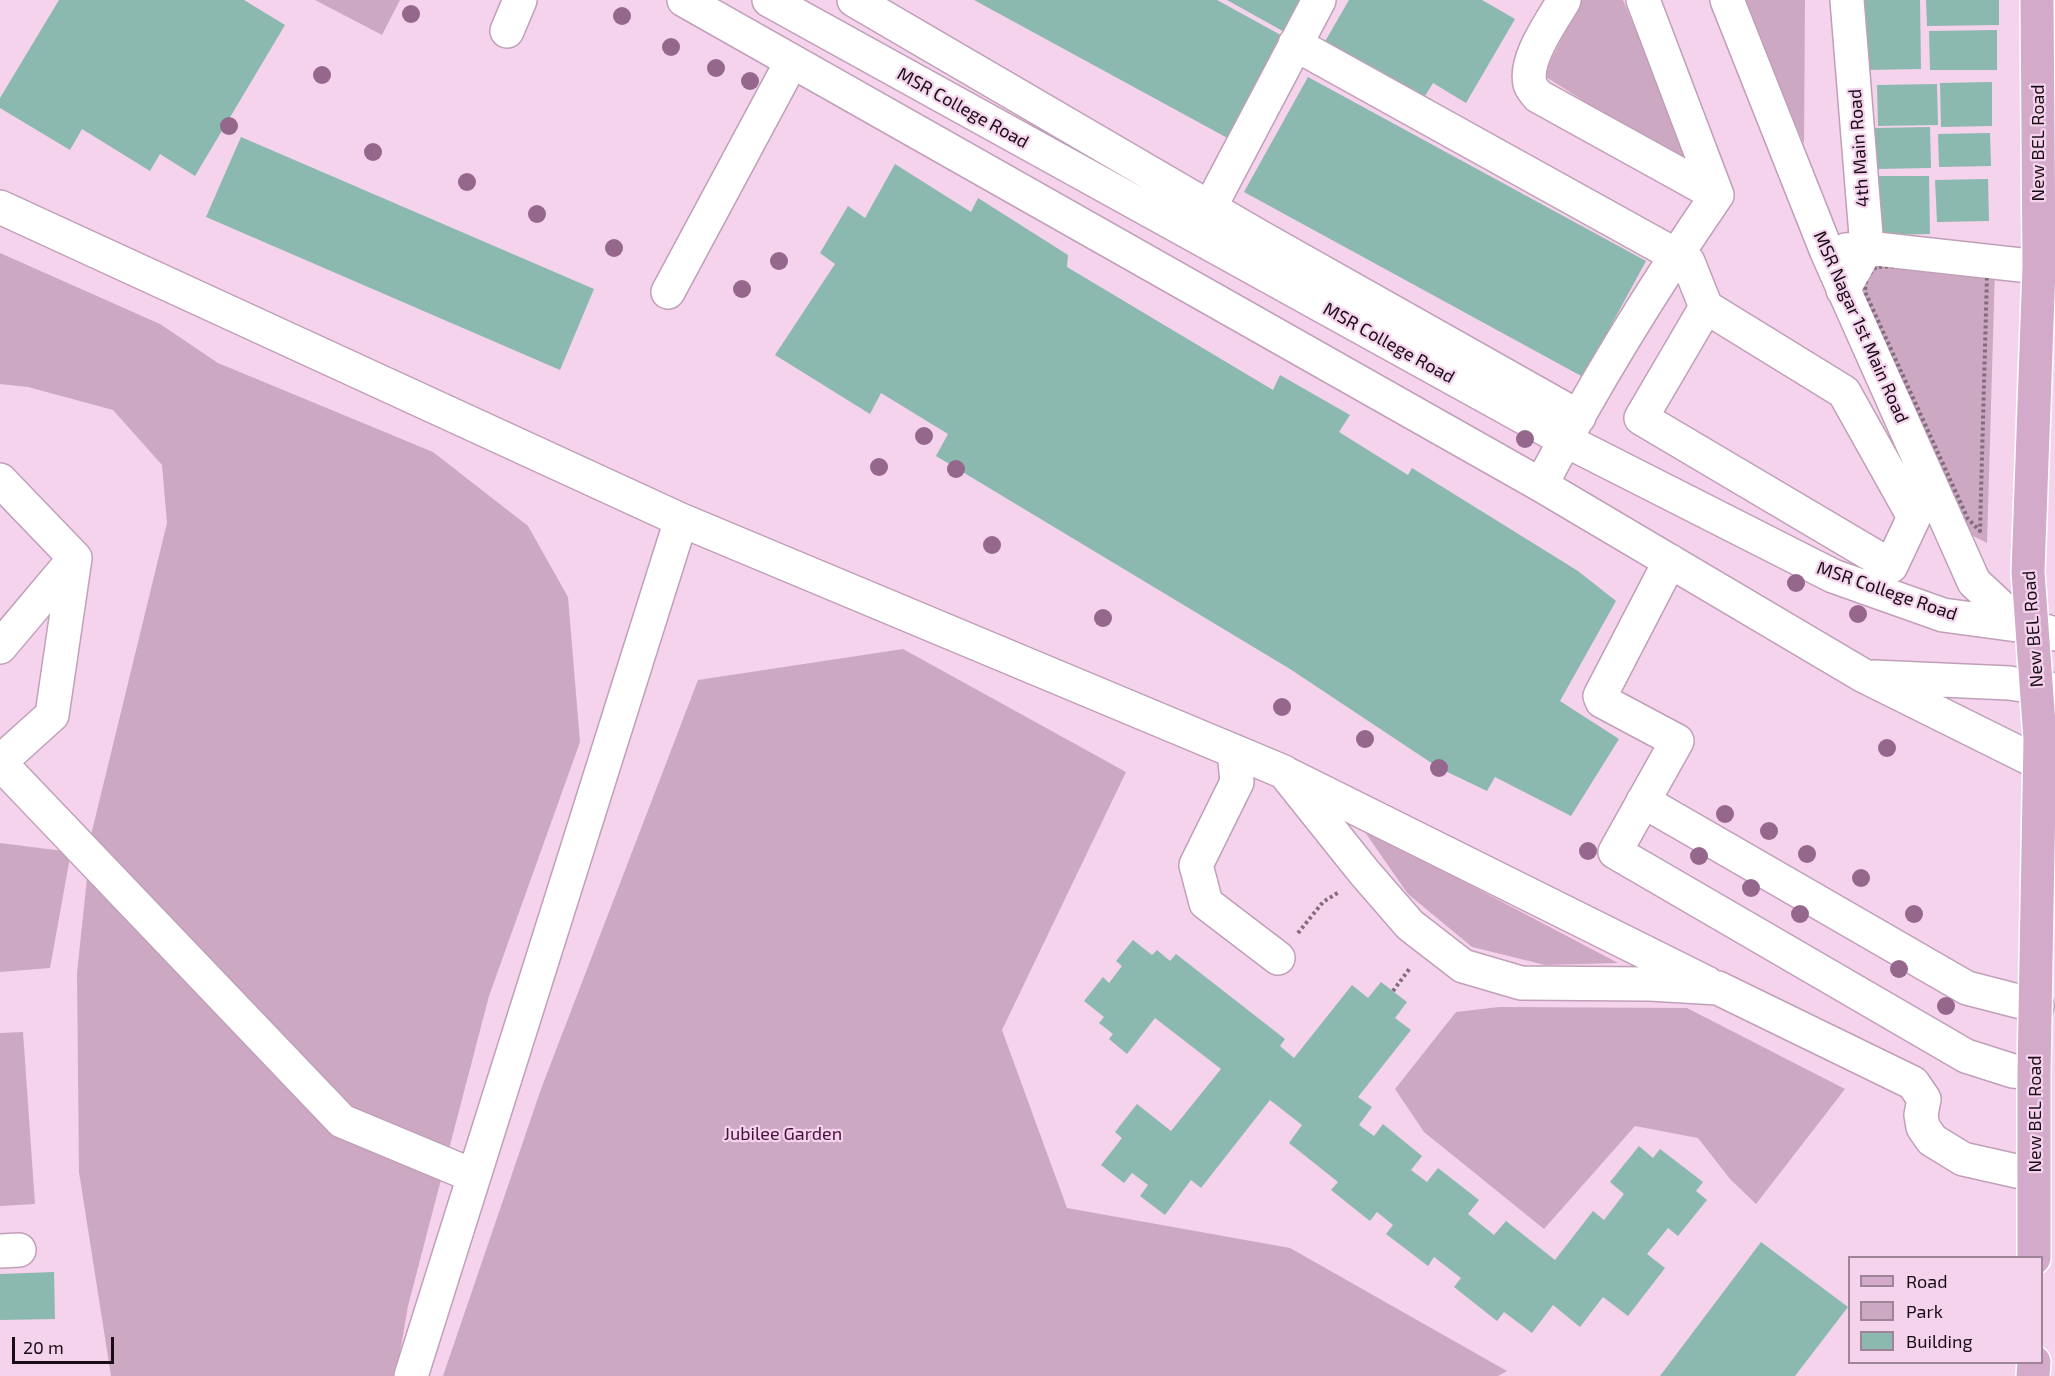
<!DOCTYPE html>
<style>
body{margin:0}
#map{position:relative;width:2055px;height:1376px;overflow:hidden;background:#f5d3ec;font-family:"Exo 2",sans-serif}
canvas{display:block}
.legend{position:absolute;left:1848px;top:1256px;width:195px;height:108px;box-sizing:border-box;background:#f5d3ec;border:2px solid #9d8496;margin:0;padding:8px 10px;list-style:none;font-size:18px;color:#180d16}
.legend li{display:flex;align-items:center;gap:12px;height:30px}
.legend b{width:30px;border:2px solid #9d8496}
.scale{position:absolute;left:12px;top:1337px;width:102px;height:27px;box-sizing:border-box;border:3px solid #180d16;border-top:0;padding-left:8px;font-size:18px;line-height:21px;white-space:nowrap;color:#180d16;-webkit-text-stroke:4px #f5d3ec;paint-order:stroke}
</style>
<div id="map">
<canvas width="2055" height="1376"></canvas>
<ul class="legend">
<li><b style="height:8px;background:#d3aaca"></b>Road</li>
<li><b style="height:16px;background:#cda8c3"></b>Park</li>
<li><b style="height:16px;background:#8bb8af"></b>Building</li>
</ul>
<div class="scale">20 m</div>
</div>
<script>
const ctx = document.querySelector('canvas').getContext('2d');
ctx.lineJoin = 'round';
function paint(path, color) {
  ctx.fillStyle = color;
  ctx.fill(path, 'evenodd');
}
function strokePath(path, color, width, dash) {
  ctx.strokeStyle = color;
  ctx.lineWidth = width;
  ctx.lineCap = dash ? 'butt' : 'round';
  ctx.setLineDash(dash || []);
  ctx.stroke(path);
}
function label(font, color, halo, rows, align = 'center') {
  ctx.font = font + ' "Exo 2",sans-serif';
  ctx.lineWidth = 4.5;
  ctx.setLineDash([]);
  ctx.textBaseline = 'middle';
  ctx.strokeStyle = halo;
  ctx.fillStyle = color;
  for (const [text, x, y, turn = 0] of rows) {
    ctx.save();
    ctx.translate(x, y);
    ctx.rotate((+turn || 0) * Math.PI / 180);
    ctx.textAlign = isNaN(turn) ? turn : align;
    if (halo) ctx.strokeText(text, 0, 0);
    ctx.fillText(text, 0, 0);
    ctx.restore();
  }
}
paint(new Path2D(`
 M315,0H400L382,35Z
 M1582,0H1623L1695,172L1543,75Z
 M1742,0H1805L1804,144Z
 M0,253L160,324L218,363L433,452L528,526L568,597L580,742L489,996L408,1306L396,1376H111L79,1172L77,973L92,831L167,523L162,465L113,410L28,387L0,384Z
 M1873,260L1995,268L1987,543L1971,535L1857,293Z
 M903,649L1126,772L1002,1030L1067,1208L1290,1248L1507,1371L1498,1376H443L541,1089L698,680Z
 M1362,828L1618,963L1545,965L1472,947L1408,894Z
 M0,843L71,852L50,968L0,972Z
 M1499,1007L1687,1008L1845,1089L1756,1204L1730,1179L1698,1138L1635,1126L1544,1229L1424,1132L1395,1089L1456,1012Z
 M23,1032L35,1204L0,1206V1033Z`), '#cda8c3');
paint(new Path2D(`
 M59,0H244L285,25L195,176L160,154L150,171L82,129L70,150L0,108V98Z
 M974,0H1217L1288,39L1233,141Z
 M1227,0H1307L1288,34Z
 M1349,0H1482L1515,19L1466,103L1433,83L1422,101L1323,45Z
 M1863,0H1920L1921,69L1864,70Z
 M1926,0H1999V25L1927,26Z
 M1997,30V70H1930L1929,31Z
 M1308,77L1646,261L1583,377L1244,192Z
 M1992,82V126L1941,127L1940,83Z
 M1937,84L1938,125L1878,126L1877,85Z
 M1930,127L1931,168L1874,169L1873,128Z
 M1990,133L1991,166L1939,167L1938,134Z
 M241,137L594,289L560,370L206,217Z
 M895,164L971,212L978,198L1068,255L1067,267L1273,390L1280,375L1350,415L1339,432L1408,475L1412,468L1578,571L1616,601L1560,701L1619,739L1571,816L1495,777L1487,791L1439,768L1290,669L936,456L948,434L881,393L870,414L775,355L835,264L820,253L848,206L865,218Z
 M1876,176H1929L1930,234L1878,235Z
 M1988,179L1989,221L1937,222L1935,180Z
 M1133,940L1152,955L1157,950L1170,961L1176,954L1285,1039L1280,1046L1294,1058L1352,985L1368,998L1381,982L1407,1002L1395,1018L1411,1030L1358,1097L1372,1107L1359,1125L1374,1136L1383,1124L1422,1156L1411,1170L1427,1182L1438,1168L1479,1200L1468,1214L1494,1235L1506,1221L1555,1260L1593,1211L1604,1220L1624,1194L1610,1182L1639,1146L1653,1158L1660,1149L1703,1182L1696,1191L1707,1200L1678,1236L1668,1228L1647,1254L1665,1268L1628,1316L1603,1297L1580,1327L1553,1305L1532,1333L1504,1312L1497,1321L1454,1287L1461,1278L1434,1257L1428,1266L1386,1234L1393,1225L1377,1212L1370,1221L1331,1190L1338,1182L1289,1143L1302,1125L1270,1100L1201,1188L1191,1180L1165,1215L1140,1196L1148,1185L1132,1173L1124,1183L1101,1165L1122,1138L1115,1132L1137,1104L1171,1131L1221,1069L1155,1018L1127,1054L1109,1039L1113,1034L1099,1023L1104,1017L1084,1001L1103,977L1109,983L1122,966L1116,961Z
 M1761,1242L1848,1307L1795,1376H1660Z
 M54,1272L55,1319L0,1320V1274Z`), '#8bb8af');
const minor = new Path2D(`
 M684,0L1541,485L1864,676L2039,763
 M769,0L1565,440L1833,576L1943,615L2032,627L2055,634
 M854,0L1260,237L1579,417
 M1564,0C1552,22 1524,58 1530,84C1531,88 1535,92 1538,96L1717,195
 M1643,0L1717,195
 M1727,0L1827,252L1974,582L2004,610L2028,625
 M507,31L520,0
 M1295,44L1688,262L1706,307L1844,392L1914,517L1891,566L1641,418L1706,307
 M0,207L681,520
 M1210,207L1319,0
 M1846,250L1867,248L2039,267
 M1843,290L1867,248L1847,0
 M668,292L792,61
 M0,480L75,558L52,715L0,762
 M1541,485C1593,386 1653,288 1717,195
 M1670,561L1600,696L1602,701L1677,741L1615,852L1966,1056L2013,1071L2034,1073
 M0,647L75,558
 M1874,677L2009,683L2055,690
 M1234,751L1237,782L1196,865L1206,903L1278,958
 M0,763L342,1121L474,1176
 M1291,776L1707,983
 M1643,801L1967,988L2037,1006
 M0,1251L19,1250
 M411,1376L681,520L1284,772L1364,872L1410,925L1463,966L1521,983L1650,984L1718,988L1913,1083L1924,1099L1921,1115L1923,1127L1932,1140L1963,1159L2034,1175`);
const major = new Path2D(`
 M2034,1258V1073L2040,739L2028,572L2039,267L2037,0
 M2033,1376L2034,1362`);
strokePath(minor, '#c0a0b8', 36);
strokePath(major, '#fff', 36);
strokePath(new Path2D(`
 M1900,266L1987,275L1980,531L1968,519L1865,292L1866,277L1876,267Z
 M1298,933L1323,902L1339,892
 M1393,991L1410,968`), '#816b7c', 4, [3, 3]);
strokePath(minor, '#fff', 33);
strokePath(major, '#d3aaca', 33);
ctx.fillStyle = '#95678c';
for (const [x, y] of [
 [411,14],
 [622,16],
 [671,47],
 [716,68],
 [322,75],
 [750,81],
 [229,126],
 [373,152],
 [467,182],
 [537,214],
 [614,248],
 [779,261],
 [742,289],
 [924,436],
 [1525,439],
 [879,467],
 [956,469],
 [992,545],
 [1796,583],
 [1858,614],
 [1103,618],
 [1282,707],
 [1365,739],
 [1887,748],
 [1439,768],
 [1725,814],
 [1769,831],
 [1588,851],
 [1807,854],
 [1699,856],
 [1861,878],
 [1751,888],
 [1800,914],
 [1914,914],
 [1899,969],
 [1946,1006]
]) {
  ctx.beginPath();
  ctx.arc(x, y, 9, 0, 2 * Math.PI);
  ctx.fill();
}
label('18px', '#180d16', '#f5d3ec', [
 ["MSR College Road",963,108,29],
 ["New BEL Road",2038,143,-90],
 ["4th Main Road",1859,148,-94],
 ["MSR Nagar 1st Main Road",1861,327,66],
 ["MSR College Road",1389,343,29],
 ["MSR College Road",1887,591,19],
 ["New BEL Road",2033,629,-94],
 ["New BEL Road",2035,1114,-90]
]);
label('18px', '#460e3d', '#f5d3ec', [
 ["Jubilee Garden",783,1134]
]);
</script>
